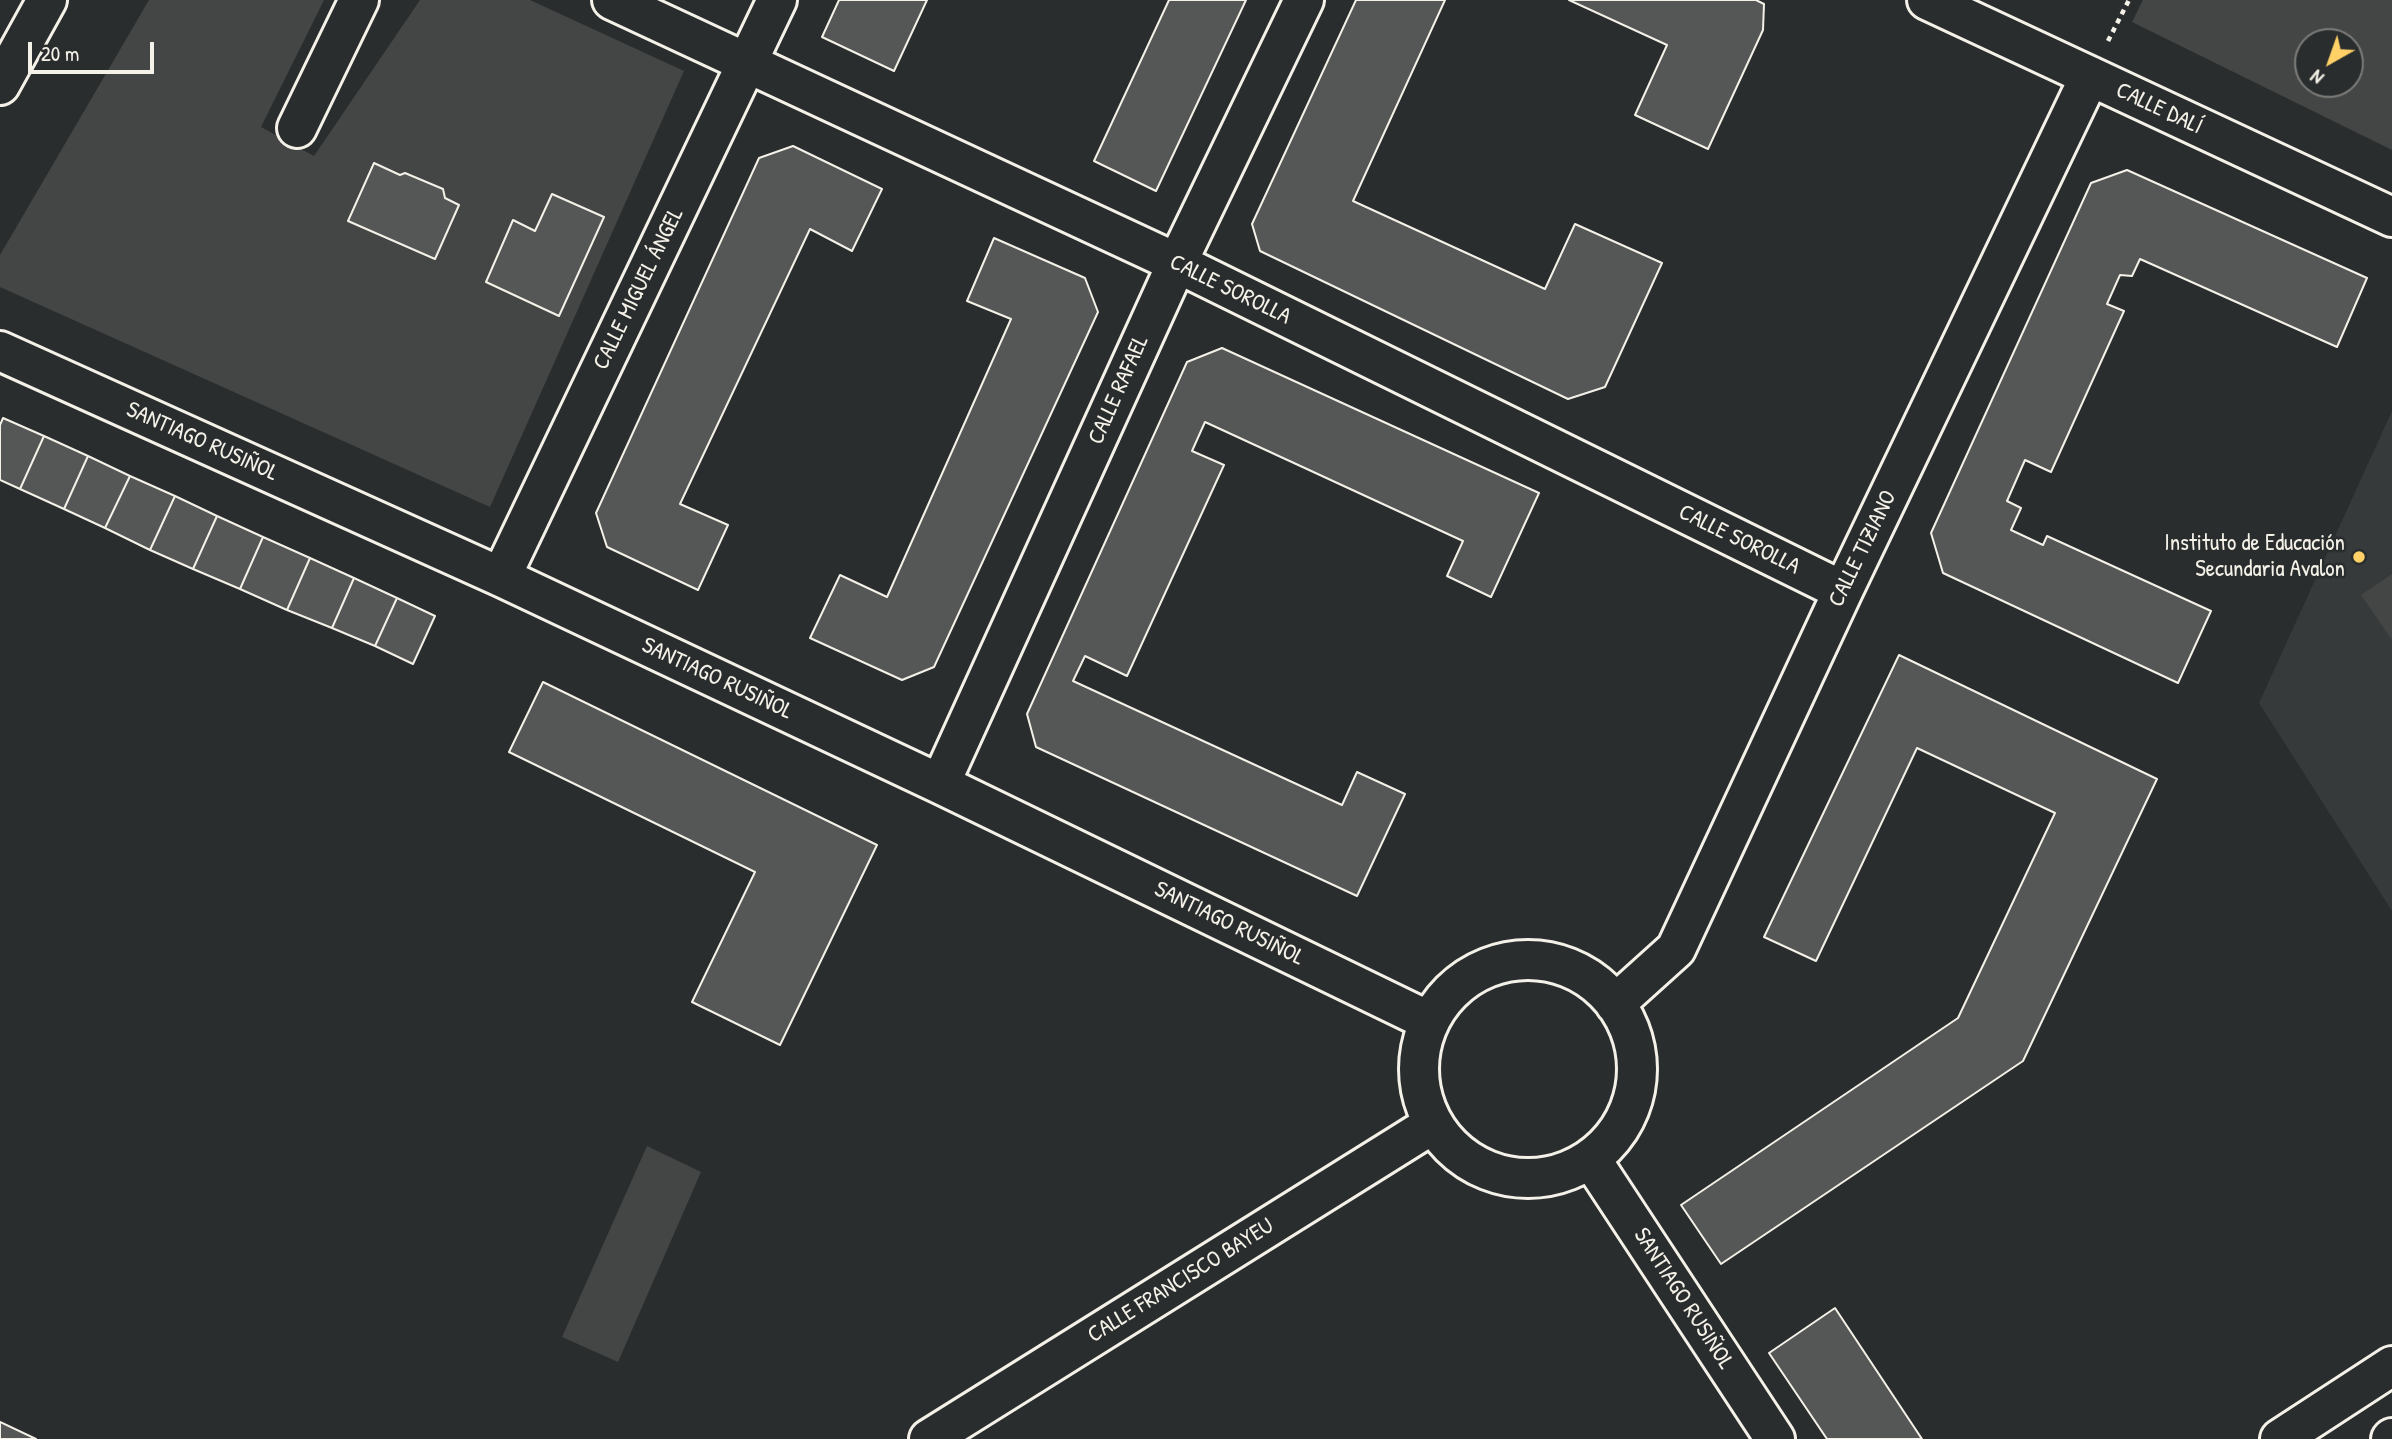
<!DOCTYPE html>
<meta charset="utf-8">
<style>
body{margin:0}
#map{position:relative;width:2392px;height:1439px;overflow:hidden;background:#2a2d2e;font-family:"Patrick Hand",sans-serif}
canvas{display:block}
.north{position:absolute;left:2294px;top:28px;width:70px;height:70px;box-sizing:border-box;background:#2a2d2e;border:2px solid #7b7b78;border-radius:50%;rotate:220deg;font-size:19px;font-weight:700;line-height:28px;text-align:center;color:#f4f1e8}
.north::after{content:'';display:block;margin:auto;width:24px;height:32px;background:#ffd166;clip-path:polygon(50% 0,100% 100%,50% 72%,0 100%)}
.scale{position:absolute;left:28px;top:42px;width:126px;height:32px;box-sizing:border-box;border:4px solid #f4f1e8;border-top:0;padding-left:9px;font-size:21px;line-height:24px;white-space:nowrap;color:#f4f1e8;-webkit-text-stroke:5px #2a2d2e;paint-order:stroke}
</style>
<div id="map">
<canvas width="2392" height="1439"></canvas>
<div class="north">N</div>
<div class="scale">20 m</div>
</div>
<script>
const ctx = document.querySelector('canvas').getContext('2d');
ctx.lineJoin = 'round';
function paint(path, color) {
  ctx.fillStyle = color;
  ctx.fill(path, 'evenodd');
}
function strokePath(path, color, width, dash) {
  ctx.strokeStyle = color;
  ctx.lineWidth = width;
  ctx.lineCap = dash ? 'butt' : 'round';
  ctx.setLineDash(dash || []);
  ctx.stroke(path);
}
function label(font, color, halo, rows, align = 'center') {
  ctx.font = font + ' "Patrick Hand",sans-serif';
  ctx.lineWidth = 5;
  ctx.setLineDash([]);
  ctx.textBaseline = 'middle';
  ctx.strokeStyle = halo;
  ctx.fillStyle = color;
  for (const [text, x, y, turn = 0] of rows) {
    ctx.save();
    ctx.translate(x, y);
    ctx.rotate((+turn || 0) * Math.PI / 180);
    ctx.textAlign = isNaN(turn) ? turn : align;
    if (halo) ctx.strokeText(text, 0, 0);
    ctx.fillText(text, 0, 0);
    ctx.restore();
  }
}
paint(new Path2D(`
 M2392,411V911L2259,703Z`), '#373a3a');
paint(new Path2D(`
 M149,0H324L261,127L314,156L420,0H530L684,71L490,507L0,287V255Z
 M2143,0H2392V150L2132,22ZM2308,42H2350V84H2308Z
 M2392,574V640L2361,595Z
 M647,1146L701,1172L618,1362L562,1337Z`), '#444645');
const building = new Path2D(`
 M839,0H927L894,71L822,37Z
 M1169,0H1246L1156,191L1094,161Z
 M1356,0H1445L1353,201L1545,289L1575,224L1662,263L1605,387L1568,399L1260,251L1252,224Z
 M1569,0H1756L1764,4L1763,30L1708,149L1635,115L1667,45Z
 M793,146L882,189L852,251L810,229L680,504L728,525L698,590L607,547L596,513L759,158Z
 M374,163L400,175L405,173L443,189L445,198L459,205L435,259L348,221Z
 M2127,170L2367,278L2337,347L2140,259L2132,276L2120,275L2107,304L2124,311L2051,472L2025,460L2007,501L2021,508L2011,530L2043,545L2047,536L2211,611L2178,683L1943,573L1931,533L2091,183Z
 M552,194L604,217L559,316L486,282L513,220L535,231Z
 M994,238L1085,278L1098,312L934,667L902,680L810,638L840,575L887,597L1011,319L967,301Z
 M1222,348L1539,493L1491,597L1447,576L1463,541L1205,422L1192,451L1224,465L1127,676L1085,656L1073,681L1342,805L1357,772L1405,794L1357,896L1036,747L1027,714L1187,362Z
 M3,418L44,436L20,489L0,480V425Z
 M44,436L88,456L64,509L20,489Z
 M88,456L130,476L105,528L64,509Z
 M130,476L175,496L150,550L105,528Z
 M175,496L217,516L193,569L150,550Z
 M217,516L263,537L240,589L193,569Z
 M263,537L310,558L287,610L240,589Z
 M310,558L354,578L332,628L287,610Z
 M354,578L397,598L375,646L332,628Z
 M397,598L435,616L413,664L375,646Z
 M1899,655L2157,779L2023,1061L1721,1264L1681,1205L1958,1018L2055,813L1917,748L1816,961L1764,937Z
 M543,682L877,845L780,1045L692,1002L755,872L509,752Z
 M1835,1308L1922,1439H1827L1769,1353Z
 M0,1422L36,1439H0Z`);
paint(building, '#555756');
strokePath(building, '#f4f1e8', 2);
const street = new Path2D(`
 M612,0L1177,263L1843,591
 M1927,0L2392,217
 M0,85L47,0
 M297,128L359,0
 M0,351L501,577L940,784L1429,1021
 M501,577L777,0
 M940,784L1177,263L1304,0
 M1419 1069a109 109 0 1 1 218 0a109 109 0 1 1-218 0Z
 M1615,1004L1676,949L1843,591L2090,76
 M1591,1159L1775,1439
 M929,1439L1433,1124
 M2280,1439L2392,1366
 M2391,1439L2392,1438`);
strokePath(street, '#f4f1e8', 44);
strokePath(new Path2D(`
 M2108,41L2129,0`), '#f4f1e8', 4.5, [5, 5]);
strokePath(street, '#2a2d2e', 38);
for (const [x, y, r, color] of [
 [2359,557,7,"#ffd166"]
]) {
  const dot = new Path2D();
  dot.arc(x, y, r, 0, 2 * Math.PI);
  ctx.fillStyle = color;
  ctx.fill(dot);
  strokePath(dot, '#2a2d2e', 2.5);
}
label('23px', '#f4f1e8', '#2a2d2e', [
 ["CALLE DALÍ",2159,109,25],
 ["CALLE MIGUEL ÁNGEL",639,289,-64],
 ["CALLE SOROLLA",1230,290,26],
 ["CALLE RAFAEL",1119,390,-66],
 ["SANTIAGO RUSIÑOL",202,442,24],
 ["CALLE SOROLLA",1739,540,26],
 ["CALLE TIZIANO",1863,549,-64],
 ["SANTIAGO RUSIÑOL",717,679,25],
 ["SANTIAGO RUSIÑOL",1229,924,26],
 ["CALLE FRANCISCO BAYEU",1181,1281,-32],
 ["SANTIAGO RUSIÑOL",1683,1299,57]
]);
label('23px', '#f4f1e8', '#2a2d2e', [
 ["Instituto de Educación",2345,544],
 ["Secundaria Avalon",2345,570]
], 'right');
</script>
